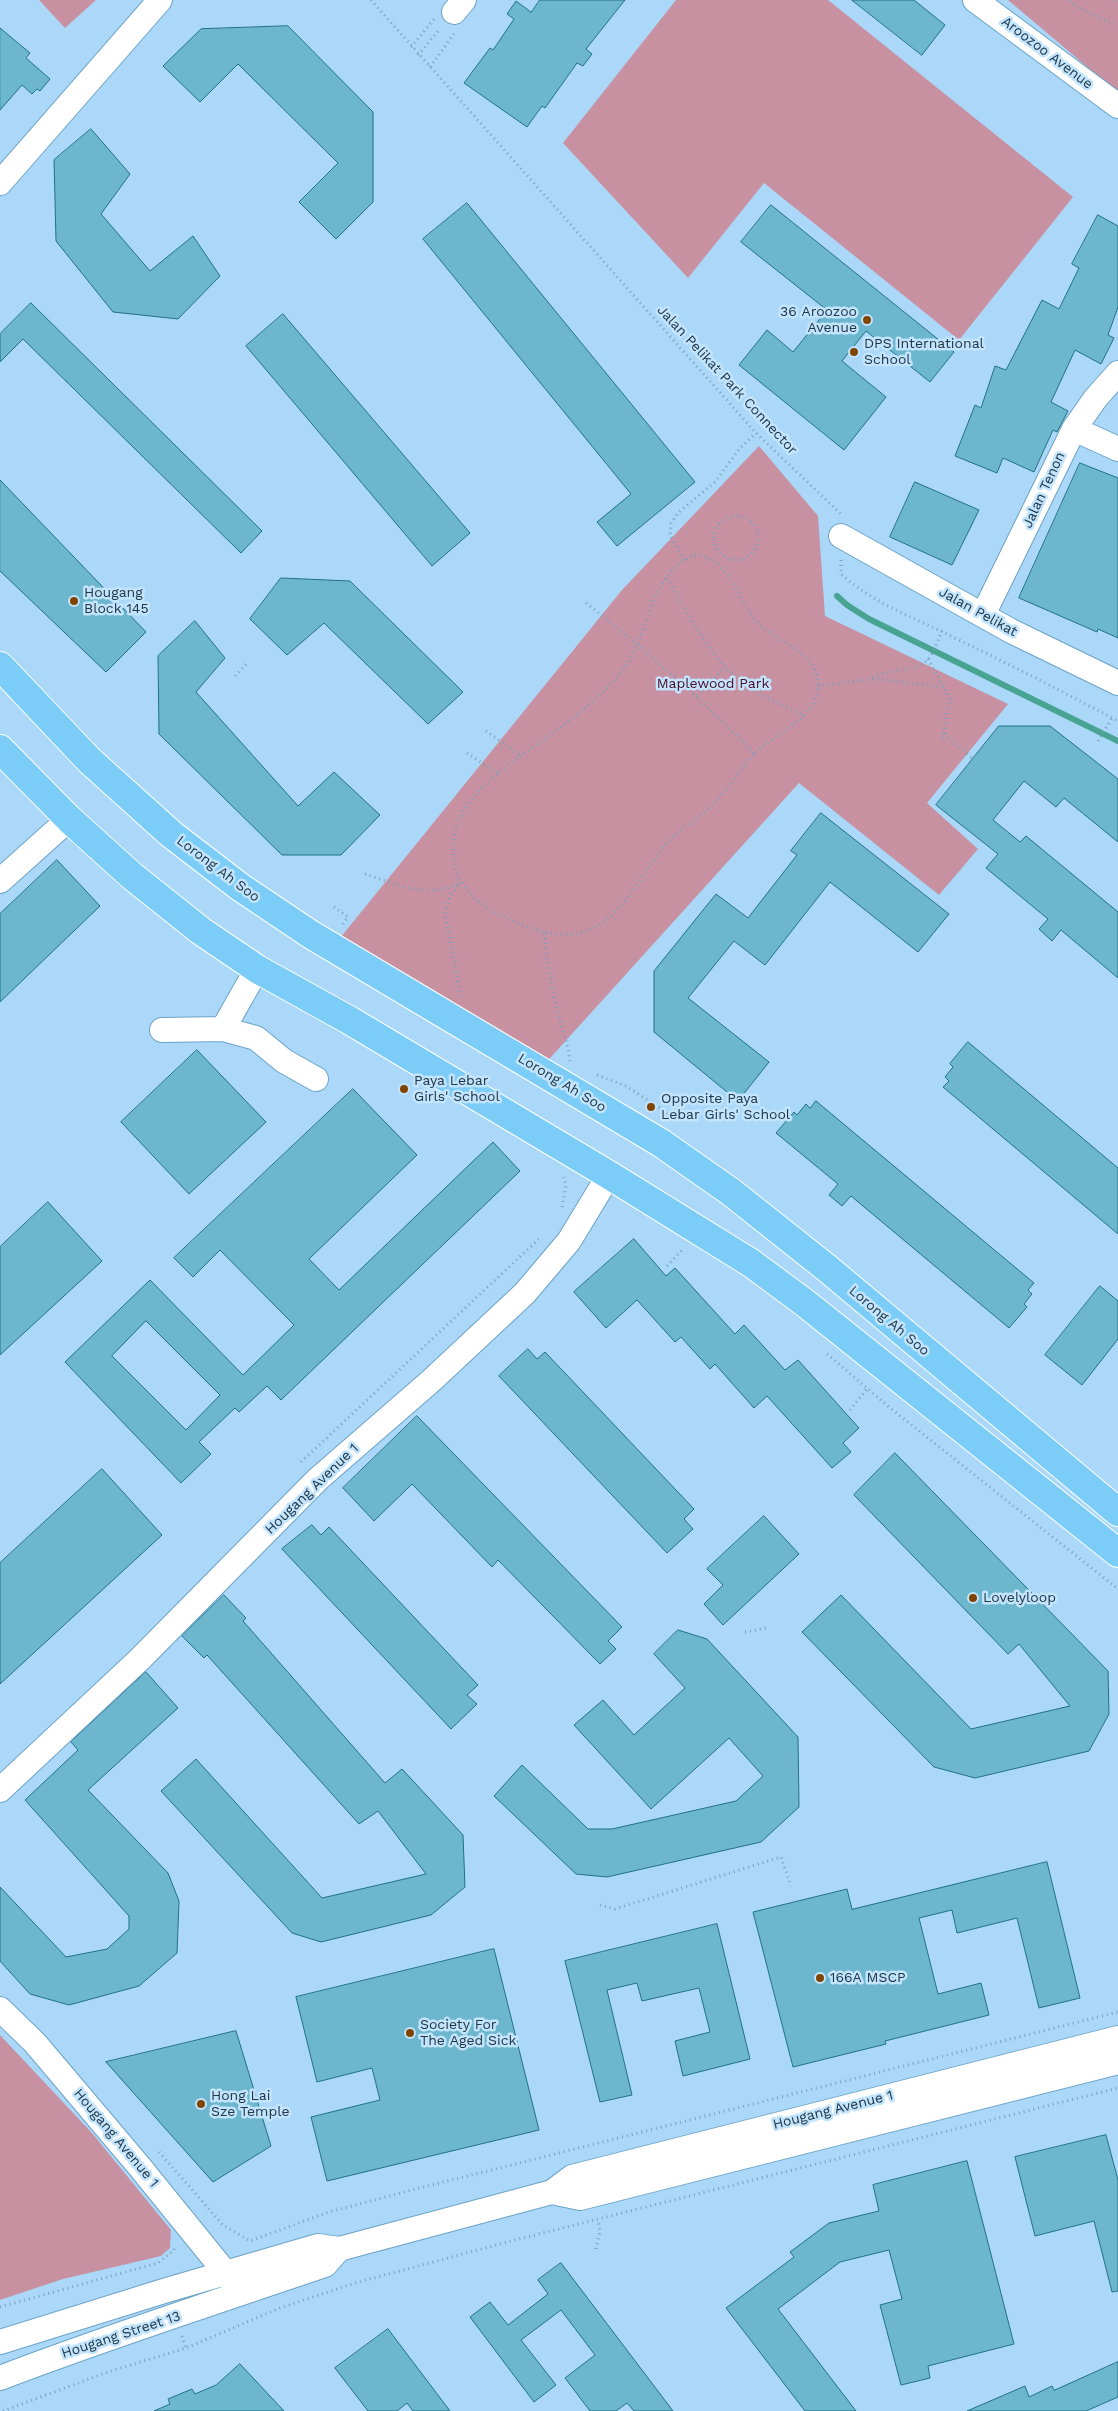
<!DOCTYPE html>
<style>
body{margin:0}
canvas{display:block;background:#abd8f8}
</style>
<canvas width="1118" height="2411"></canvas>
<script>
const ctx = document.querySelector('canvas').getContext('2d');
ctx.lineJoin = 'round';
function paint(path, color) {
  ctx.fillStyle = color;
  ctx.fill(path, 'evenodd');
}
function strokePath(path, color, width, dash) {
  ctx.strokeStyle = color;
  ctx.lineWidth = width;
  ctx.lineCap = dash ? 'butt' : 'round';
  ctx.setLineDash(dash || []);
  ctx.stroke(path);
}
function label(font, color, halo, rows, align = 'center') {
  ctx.font = font + ' "Work Sans",sans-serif';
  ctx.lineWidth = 5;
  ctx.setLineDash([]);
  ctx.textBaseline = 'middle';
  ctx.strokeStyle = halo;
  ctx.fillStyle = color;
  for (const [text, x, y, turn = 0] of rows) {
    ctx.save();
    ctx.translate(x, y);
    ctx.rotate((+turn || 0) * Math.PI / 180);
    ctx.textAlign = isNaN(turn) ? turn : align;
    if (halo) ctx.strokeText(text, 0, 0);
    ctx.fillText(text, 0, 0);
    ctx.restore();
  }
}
paint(new Path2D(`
 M39,0H96L65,28Z
 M676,0H828L1073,197L959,340L764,183L688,278L563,143Z
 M1008,0H1118V93Z
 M759,446L818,516L825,616L1008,704L927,803L978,849L939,895L799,783L542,1067L336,943L622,590Z
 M0,2035L92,2133L171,2230L170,2248L161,2256L63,2279L0,2300Z`), '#c891a2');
strokePath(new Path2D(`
 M837,596L847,605L869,619L1118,741`), '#48a392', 6);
const building = new Path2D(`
 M540,0H625L586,49L592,54L583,66L577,63L545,108L542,106L527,127L464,83L490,48L493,50L514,19L507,14L516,1L531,12Z
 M852,0H914L945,25L922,55Z
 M288,26L373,112V202L336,239L299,202L338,163L238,64L200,102L163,66L201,29Z
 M0,28L30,53L26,58L50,79L40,91L37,89L32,94L22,85L0,110Z
 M91,129L130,174L101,214L150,271L193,236L220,276L178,319L113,312L56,241L54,160Z
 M467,203L695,482L617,546L597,522L631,494L423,239Z
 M771,205L954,352L930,382L866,331L842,361L886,397L844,450L739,365L767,330L793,352L827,310L741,242Z
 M1098,215L1118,226V307L1108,335L1114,338L1101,364L1075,350L1051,402L1068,411L1057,432L1053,430L1034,472L1003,458L997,473L955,456L975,405L981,408L995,366L1006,370L1042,300L1059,309L1079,268L1072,264Z
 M31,303L262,531L241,553L23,339L0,362V334Z
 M283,314L470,533L432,566L246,346Z
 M1080,463L1118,478V638L1098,629L1097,632L1019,598Z
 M0,480L146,632L106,672L0,571Z
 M915,482L979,510L952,565L890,537Z
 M281,578L350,581L463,692L428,724L324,623L287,655L250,619Z
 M195,621L225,658L196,692L298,806L334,772L380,815L341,855H282L159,734L158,656Z
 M999,726H1050L1118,779V842L1064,798L1056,807L1024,781L993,820L1020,842L1026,836L1118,912V978L1061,930L1052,941L1039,929L1048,919L986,868L998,854L936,805Z
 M821,813L949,914L918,952L830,882L765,965L734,941L688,998L769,1062L738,1101L654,1032V971L716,894L748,918L797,855L791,851Z
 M57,860L100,906L0,1002V914Z
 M968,1042L1118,1168V1234L943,1087L949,1081L945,1077L953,1067L950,1064Z
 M197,1050L266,1122L189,1194L121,1122Z
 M353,1089L417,1155L309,1259L339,1290L493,1142L520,1171L281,1400L267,1386L239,1412L235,1408L199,1442L211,1454L181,1483L65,1362L150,1280L243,1375L294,1325L220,1250L193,1277L174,1258ZM146,1321L220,1395L186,1430L112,1356Z
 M816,1101L1034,1283L1028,1290L1032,1294L1024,1304L1027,1307L1009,1328L851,1196L842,1206L829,1195L838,1184L776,1133L794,1112L797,1115L806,1104L810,1108Z
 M48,1202L102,1261L0,1355V1247Z
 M634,1239L666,1276L675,1268L735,1334L744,1325L785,1370L798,1360L859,1428L843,1443L851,1452L832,1468L767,1396L754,1408L715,1364L710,1369L681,1337L675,1342L637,1300L606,1328L574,1292Z
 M1100,1286L1118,1301V1339L1082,1385L1045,1355Z
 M528,1349L537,1359L545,1352L694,1509L684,1519L693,1529L667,1553L499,1376Z
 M417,1416L622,1627L608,1641L616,1649L600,1664L498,1560L492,1567L412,1484L374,1521L343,1488Z
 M895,1453L1108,1671L1109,1714L1089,1751L975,1778L934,1767L802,1632L841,1595L971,1729L1070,1706L1019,1644L1008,1654L854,1495Z
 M102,1469L162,1535L0,1684V1563Z
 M764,1516L799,1554L723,1625L704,1604L723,1585L707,1569Z
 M312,1525L321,1535L329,1527L478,1685L467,1695L477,1704L451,1729L282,1549Z
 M224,1595L246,1618L243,1621L385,1783L402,1769L463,1835L465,1887L431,1915L321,1942L292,1933L161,1791L196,1759L322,1898L426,1874L378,1811L359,1824L207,1655L204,1658L182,1636Z
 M678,1630L707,1639L798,1737L799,1807L761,1842L607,1877L576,1874L494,1796L522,1765L588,1829H612L736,1801L763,1776L729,1738L651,1809L574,1725L603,1700L634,1735L685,1688L654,1654Z
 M146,1672L178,1708L88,1790L168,1873L179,1901L177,1953L139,1986L69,2005L30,1994L0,1961V1887L66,1957L107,1949L129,1929V1916L25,1800L78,1750L71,1742Z
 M1047,1862L1080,1998L1039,2008L1017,1918L957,1933L952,1910L919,1918L938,1994L981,1983L989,2015L885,2041L886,2044L793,2067L753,1912L847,1889L852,1909Z
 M717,1924L750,2059L683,2076L675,2041L710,2032L699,1988L642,2001L637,1983L607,1990L632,2095L600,2102L565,1961Z
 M494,1949L539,2130L327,2181L311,2117L380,2100L372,2068L317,2082L296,1997Z
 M236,2031L271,2146L213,2182L106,2062Z
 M1106,2135L1118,2180V2291L1112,2292L1094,2221L1035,2236L1015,2157Z
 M967,2161L1014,2344L928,2366L930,2378L901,2385L880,2305L902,2299L889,2250L840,2262L778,2309L856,2411H805L726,2308L794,2257L790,2252L829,2223L879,2211L873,2185Z
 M561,2263L673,2411H634L627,2403L616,2411H590L565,2378L595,2355L561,2310L521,2340L556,2385L534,2402L470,2317L490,2302L508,2325L548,2294L538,2280Z
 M388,2329L450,2411H413L407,2403L397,2411H368L335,2368Z
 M1118,2362V2397L1086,2411H967L1025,2386L1029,2397L1052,2386L1054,2390Z
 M240,2364L284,2411H154L170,2404L168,2399L192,2389L195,2394L216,2385Z`);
paint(building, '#6cb7cd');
strokePath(building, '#217185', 1);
const minor = new Path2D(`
 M975,0L1118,106
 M454,12L464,0
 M0,183L160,0
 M1074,429L1118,449
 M841,536L1011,631L1118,683
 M983,615L1074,429L1095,399L1118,373
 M0,881L69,819
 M223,1029L257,969
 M162,1030L223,1029L256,1038L284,1061L316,1079
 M0,1790L140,1659L318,1479L432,1380L525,1293L569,1241L609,1175
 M0,2009L35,2043L139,2166L242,2293
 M552,2192L580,2198L1118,2062
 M0,2342L167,2290L318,2246L339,2249L552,2192L572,2177L1118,2038
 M0,2378C107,2337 216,2302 325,2265L339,2249`);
const major = new Path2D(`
 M0,666L89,760L171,834L240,887L310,934L661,1143L731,1192L828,1269L1118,1512
 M0,749L69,819L132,876L201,931L257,969L349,1020L609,1175L751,1263L805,1303L1118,1553`);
strokePath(minor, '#6ba3c8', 26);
strokePath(major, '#fff', 30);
strokePath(new Path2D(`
 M371,0L756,433L841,514
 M1070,0L1077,7L1118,26
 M1115,0L1118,2
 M411,47L435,18
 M418,55L440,29
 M430,67L454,34
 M714 538a22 22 0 1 1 44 0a22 22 0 1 1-44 0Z
 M695,555C727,557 735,592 752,616C769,641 818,649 818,685C819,717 775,733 756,752C741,768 730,787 714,803C699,819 678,829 664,846C643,872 621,919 587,931C556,941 524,927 497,913C476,902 461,889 455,865C441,807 501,770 540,742C564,725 589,707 609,686C619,676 629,663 635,650C651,615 654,573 695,555Z
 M684,560L670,535L671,523L679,512L715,482L740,448L756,433
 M841,560V574C877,606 916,618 957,639C1011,665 1065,693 1118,721
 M667,578C684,607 707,650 732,674C752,692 779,704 802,715
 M586,603C646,650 702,700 755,754
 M928,659L950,698L942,740
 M235,676L246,664
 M873,678C889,667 915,674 928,659C934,653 938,639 942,631
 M818,686L873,679L944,687
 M697,696L725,667
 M486,731L520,755
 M944,734L973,759
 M1098,741L1112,718
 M467,753L497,773
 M365,874C395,884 427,899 458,884
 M461,882L450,896L445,913L461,997
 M334,907L348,917L341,927
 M544,933C547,959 551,986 558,1013C562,1029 568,1044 570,1061
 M597,1075L626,1086L666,1112L669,1120
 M562,1207L566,1186L564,1177
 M667,1266L684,1248
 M827,1354L889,1407L1118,1589
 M850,1410L867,1389
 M301,1462L541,1237
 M745,1632L766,1628
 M600,1905L615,1909L781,1857L791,1886
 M159,2152L223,2225L250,2241L329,2212L412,2190L1118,2012
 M596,2249L600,2232L598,2221
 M0,2307L158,2263L174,2250V2245
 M182,2336L186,2348
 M3,2411L108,2372L186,2348L280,2308L355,2283L515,2240L1118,2088`), '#7a9fba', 3, [1, 4]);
strokePath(minor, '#fff', 24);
strokePath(major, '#7bcdf8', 28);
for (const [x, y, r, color] of [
 [867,320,5,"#814400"],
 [854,352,5,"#814400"],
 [74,601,5,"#814400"],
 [404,1089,5,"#814400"],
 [651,1107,5,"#814400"],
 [973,1598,5,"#814400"],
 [820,1978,5,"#814400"],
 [410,2033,5,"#814400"],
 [201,2104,5,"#814400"]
]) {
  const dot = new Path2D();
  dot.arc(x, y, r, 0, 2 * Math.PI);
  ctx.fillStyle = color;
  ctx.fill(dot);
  strokePath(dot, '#c2e4fc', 2);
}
label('14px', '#203747', '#c2e4fc', [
 ["Aroozoo Avenue",1047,53,37],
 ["Jalan Pelikat Park Connector",727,380,47],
 ["Jalan Tenon",1044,490,-65],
 ["Jalan Pelikat",978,612,29],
 ["Lorong Ah Soo",218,869,37],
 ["Lorong Ah Soo",562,1083,31],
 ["Lorong Ah Soo",889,1321,40],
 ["Hougang Avenue 1",312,1489,-44],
 ["Hougang Avenue 1",833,2110,-14],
 ["Hougang Avenue 1",116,2138,50],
 ["Hougang Street 13",121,2335,-18]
]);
label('14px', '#203747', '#c2e4fc', [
 ["36 Aroozoo",857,312,"right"],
 ["Avenue",857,328,"right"],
 ["DPS International",864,344],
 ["School",864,360],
 ["Hougang",84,593],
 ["Block 145",84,609],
 ["Paya Lebar",414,1081],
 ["Girls' School",414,1097],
 ["Opposite Paya",661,1099],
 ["Lebar Girls' School",661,1115],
 ["Lovelyloop",983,1598],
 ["166A MSCP",830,1978],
 ["Society For",420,2025],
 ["The Aged Sick",420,2041],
 ["Hong Lai",211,2096],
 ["Sze Temple",211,2112]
], 'left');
label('14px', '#4b0c28', '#c2e4fc', [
 ["Maplewood Park",713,684]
]);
</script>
